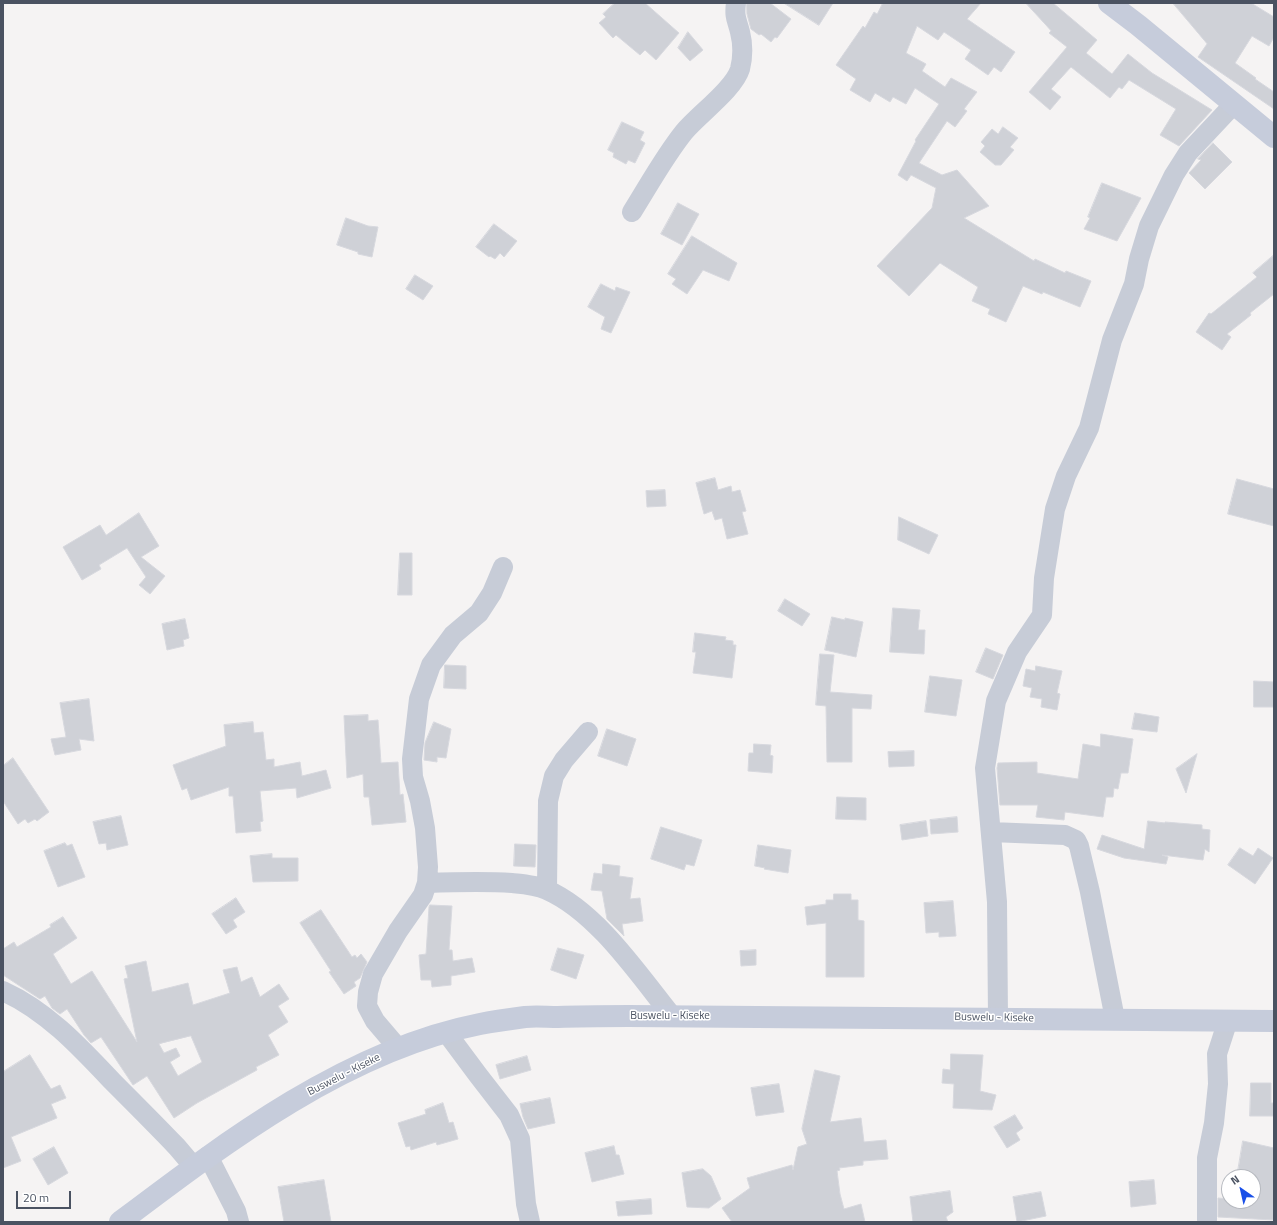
<!DOCTYPE html>
<style>
body{margin:0}
#map{position:relative;width:1277px;height:1225px;overflow:hidden;background:#f5f3f3;font-family:"Titillium Web",sans-serif}
canvas{display:block}
.frame{position:absolute;inset:0;border:4px solid #4a5261;pointer-events:none}
.north{position:absolute;left:1221px;top:1169px;width:40px;height:40px;box-sizing:border-box;background:#fff;border:1px solid #b7bac0;border-radius:50%;rotate:326deg;font-size:11px;font-weight:700;line-height:16px;text-align:center;color:#4a5261}
.north::after{content:'';display:block;margin:auto;width:14px;height:18px;background:#1a50e8;clip-path:polygon(50% 0,100% 100%,50% 72%,0 100%)}
.scale{position:absolute;left:16px;top:1191px;width:55px;height:18px;box-sizing:border-box;border:2px solid #4a5261;border-top:0;padding-left:5px;font-size:12px;line-height:14px;white-space:nowrap;color:#4a5261;-webkit-text-stroke:3px #fff;paint-order:stroke}
</style>
<div id="map">
<canvas width="1277" height="1225"></canvas>
<div class="frame"></div>
<div class="north">N</div>
<div class="scale">20 m</div>
</div>
<script>
const ctx = document.querySelector('canvas').getContext('2d');
ctx.lineJoin = 'round';
function paint(path, color) {
  ctx.fillStyle = color;
  ctx.fill(path, 'evenodd');
}
function strokePath(path, color, width, dash) {
  ctx.strokeStyle = color;
  ctx.lineWidth = width;
  ctx.lineCap = dash ? 'butt' : 'round';
  ctx.setLineDash(dash || []);
  ctx.stroke(path);
}
function label(font, color, halo, rows, align = 'center') {
  ctx.font = font + ' "Titillium Web",sans-serif';
  ctx.lineWidth = 3;
  ctx.setLineDash([]);
  ctx.textBaseline = 'middle';
  ctx.strokeStyle = halo;
  ctx.fillStyle = color;
  for (const [text, x, y, turn = 0] of rows) {
    ctx.save();
    ctx.translate(x, y);
    ctx.rotate((+turn || 0) * Math.PI / 180);
    ctx.textAlign = isNaN(turn) ? turn : align;
    if (halo) ctx.strokeText(text, 0, 0);
    ctx.fillText(text, 0, 0);
    ctx.restore();
  }
}
const building = new Path2D(`
 M615,3H645L679,33L656,60L645,50L640,55L616,35L613,38L599,23L606,17L603,14Z
 M747,3H770L791,19L777,38L775,37L771,42L761,34L759,35L751,29L747,14Z
 M784,3H833L819,25Z
 M883,3H981L967,19L1015,52L1001,72L994,67L988,75L965,59L971,50L944,32L938,40L917,26L906,53L926,64L922,71L945,87L951,78L977,92L964,109L967,111L955,127L947,121L919,163L942,175L957,170L989,206L964,218L1034,261L1035,259L1065,273L1066,271L1091,281L1080,307L1043,292L1042,294L1023,286L1006,322L988,314L990,309L972,301L978,287L940,263L909,296L877,266L932,208L936,188L911,175L907,181L898,175L916,141L915,140L939,104L915,88L906,104L893,97L890,102L875,93L870,102L850,90L856,79L836,65L863,26L865,28L874,12L877,14Z
 M1026,3H1053L1097,40L1086,53L1112,74L1128,54L1152,73L1212,110L1179,146L1160,135L1176,109L1129,80L1122,89L1119,87L1110,98L1071,67L1051,89L1061,97L1050,110L1029,92L1067,47L1049,33L1051,31Z
 M1173,3H1251L1274,17V37L1269,46L1252,36L1235,63L1256,78L1255,79L1274,92V109L1198,57L1207,44Z
 M688,32L703,50L690,61L678,48Z
 M622,122L644,132L640,140L645,143L635,163L628,160L626,164L613,157L614,153L608,150Z
 M1003,127L1018,138L1010,147L1014,150L1001,165H995L980,152L985,146L981,142L992,129L998,134Z
 M1213,143L1232,162L1205,189L1189,173L1201,160L1198,159Z
 M1102,183L1141,198L1117,241L1084,229L1090,218L1088,217Z
 M678,203L699,214L682,245L661,234Z
 M346,218L368,226L378,227L372,257L358,254V252L337,245Z
 M494,224L517,241L504,257L500,253L495,259L490,256L489,257L476,247Z
 M692,236L737,263L729,281L703,270L687,294L672,284L676,279L668,274Z
 M1274,255V294L1250,313L1251,315L1227,334L1231,337L1222,350L1196,332L1209,313L1211,314L1257,277L1253,273Z
 M415,275L433,286L423,300L406,289Z
 M601,284L615,291L616,287L630,292L611,333L601,329L605,317L588,307Z
 M715,478L718,490L731,486L732,492L740,490L746,511L742,512L748,534L727,539L722,518L715,520L712,511L704,514L696,483Z
 M1237,479L1274,489V526L1228,514Z
 M665,490L666,506L647,507L646,491Z
 M139,513L159,546L141,557L165,576L150,594L139,585L146,577L127,548L99,565L101,569L82,580L63,547L100,525L106,535Z
 M899,517L938,535L929,554L898,540Z
 M400,553H412V595H398Z
 M785,599L810,614L802,626L778,611Z
 M893,608L920,610L918,630H925L924,654L890,652Z
 M832,617L845,620V618L863,622L856,657L825,650Z
 M185,619L189,638L183,640L184,646L167,650L162,624Z
 M695,633L726,637L725,640L733,641V645H736L732,678L693,673L696,652H693Z
 M986,648L1003,655L993,679L976,672Z
 M820,654L834,655L830,692L872,695L871,709L852,708V762H827L826,706L816,705Z
 M445,665L466,666V689L444,688Z
 M1036,666L1062,671L1057,693L1060,694L1057,710L1041,707L1042,699L1030,697L1032,688L1023,686L1026,669L1035,671Z
 M930,676L962,680L956,716L925,712Z
 M1254,681L1274,682V707H1254Z
 M89,699L94,741L79,739L81,750L55,755L51,739L66,737L60,703Z
 M1135,713L1159,717L1157,732L1132,729Z
 M368,715V721L378,720L381,763L398,762L400,795L403,794L406,822L372,825L369,797H364L363,774L347,778L344,716Z
 M253,722L254,733L263,732L266,760L274,759V767L300,762L302,776L326,770L331,788L297,798L296,788L260,791L263,821L260,822L261,831L236,833L233,796H229V787L191,800L187,788L182,790L173,765L226,746L224,725Z
 M434,722L451,729L446,758L437,757V762L424,760L425,743Z
 M607,729L636,739L627,766L598,756Z
 M1101,734L1133,739L1128,773H1121L1118,789L1114,788L1113,797H1106L1103,817L1065,812L1064,820L1036,817L1038,805H1000L997,768L998,763L1037,762V773L1078,779L1083,744L1100,747Z
 M754,744L771,745L770,755L773,756L772,773L748,771L749,753H753Z
 M914,751V766L889,767L888,752Z
 M1197,754L1186,793L1176,769Z
 M13,758L49,812L37,821L35,819L28,823L25,819L18,824L3,801V766Z
 M837,797L866,798V820L836,819Z
 M121,816L128,845L107,850L106,843L99,844L93,822Z
 M957,817L958,832L931,834L930,820Z
 M926,821L928,836L902,840L900,825Z
 M1148,821L1165,823V822L1202,825V829L1210,830L1209,852L1205,849L1203,860L1162,855L1168,857L1166,864L1124,858L1097,849L1102,835L1144,849Z
 M661,827L702,840L694,866L686,864L684,870L651,859Z
 M65,843L67,846L72,844L85,877L58,887L44,851Z
 M515,844L536,845L535,867L514,866Z
 M758,845L791,850L788,873L764,869L765,868L755,866Z
 M1240,848L1253,856L1258,848L1273,858L1255,884L1228,865Z
 M272,854V858H298V881L253,882L250,856Z
 M603,864L620,866L619,876L633,878L630,899L640,898L643,921L622,924L624,936L607,919L602,891L591,890L594,873L602,874Z
 M834,894H851V900H858V920L864,921V977H826V923L807,925L805,907L826,904V900H833Z
 M236,898L245,912L233,920L237,927L226,934L212,914Z
 M953,901L956,936L939,937V932L926,933L924,903Z
 M430,905L452,906L449,950H452L453,961L472,958L475,972L451,976V985L432,987L431,980H421L419,955L426,954L429,907Z
 M321,910L352,957L355,955L357,958L361,954L367,962L360,978L354,982L356,986L344,994L329,972L331,971L300,923Z
 M63,917L77,938L53,954L71,984L92,971L137,1042L124,979L128,978L125,966L146,961L152,992L188,983L193,1005L230,993L223,970L237,967L241,982L252,977L260,997L279,984L289,999L278,1006L288,1022L268,1035L279,1055L256,1067L257,1070L197,1103L174,1118L147,1076L133,1085L101,1037L91,1043L84,1035L67,1009L60,1014L52,1008L45,996L40,999L3,975V949L14,942L17,947L51,927L50,925ZM191,1036L202,1062L178,1076L170,1062L180,1056L176,1048L164,1053L159,1044Z
 M558,948L584,955L576,979L551,970Z
 M756,950V965L741,966L740,951Z
 M951,1054L983,1055L980,1091L996,1095L992,1110L953,1108L954,1084L942,1083L943,1069L950,1070Z
 M30,1055L51,1089L60,1085L66,1098L51,1104L57,1118L11,1137L21,1161L3,1168V1072Z
 M527,1056L531,1070L500,1079L496,1065Z
 M815,1070L840,1076L830,1122L861,1118L864,1142L886,1140L888,1159L863,1161V1165L839,1168L840,1170L837,1171L840,1194L844,1209L861,1204L865,1222H732L722,1208L750,1188L747,1178L792,1165L793,1170L798,1147L807,1144L802,1129Z
 M1251,1083H1271V1103H1274V1116H1250Z
 M779,1084L784,1112L756,1116L751,1088Z
 M550,1098L555,1123L528,1129L523,1117L520,1104Z
 M443,1103L449,1123L453,1122L458,1139L437,1145L436,1142L411,1150L410,1146L406,1147L398,1123L426,1114L425,1110Z
 M1015,1115L1023,1128L1016,1133L1020,1140L1007,1148L994,1127Z
 M1243,1141L1274,1148V1220L1218,1217V1198L1229,1199V1201H1253V1177H1237Z
 M614,1146L616,1155H619L624,1174L592,1182L585,1153Z
 M54,1147L68,1173L48,1185L33,1159Z
 M703,1169L711,1176L721,1199L709,1208L687,1207L682,1173Z
 M324,1180L331,1222H284L278,1187Z
 M1154,1180L1156,1204L1131,1207L1129,1182Z
 M950,1191L953,1212L946,1217L948,1222H913L910,1197Z
 M1041,1192L1046,1216L1017,1222L1013,1197Z
 M651,1199L652,1214L618,1216L616,1202Z`);
paint(building, '#cfd1d7');
strokePath(building, '#d7d8de', 1);
strokePath(new Path2D(`
 M632,212C649,185 664,157 684,132C698,115 734,89 740,69C743,57 743,44 740,32C737,20 734,17 736,3
 M991,832L1065,835L1076,840L1079,846L1090,892L1115,1019
 M427,883C455,882 483,881 512,883C523,884 537,885 547,890C597,912 638,974 672,1016
 M547,889L548,801L554,776L564,760L588,732
 M3,991C47,1011 80,1047 113,1082C134,1103 156,1125 177,1147L194,1167
 M998,1018L997,902L985,768L996,701L1017,652L1042,615L1044,578L1055,509L1066,476L1089,428L1112,340L1134,284L1139,259L1149,226L1174,175L1188,153L1234,104
 M446,1032L478,1075L509,1115L520,1139L526,1204L530,1222
 M398,1048L375,1021L367,1006L368,992L373,974L398,931L423,895L427,883L428,867L425,828L420,801L413,777L412,759L419,699L431,665L453,635L479,613L492,593L503,567
 M208,1156L236,1211L239,1222
 M1207,1220V1158L1214,1123L1218,1084L1217,1054L1228,1020`), '#c7ccd7', 20);
strokePath(new Path2D(`
 M1109,3L1138,25L1274,137
 M120,1222C226,1142 347,1050 480,1024C495,1021 510,1019 525,1017C536,1016 547,1017 558,1017C582,1016 605,1016 628,1016L1274,1021`), '#c6ccdb', 22);
label('11px', '#4a5261', '#fff', [
 ["Buswelu - Kiseke",670,1016],
 ["Buswelu - Kiseke",994,1018,1],
 ["Buswelu - Kiseke",344,1075,-27]
]);
</script>
